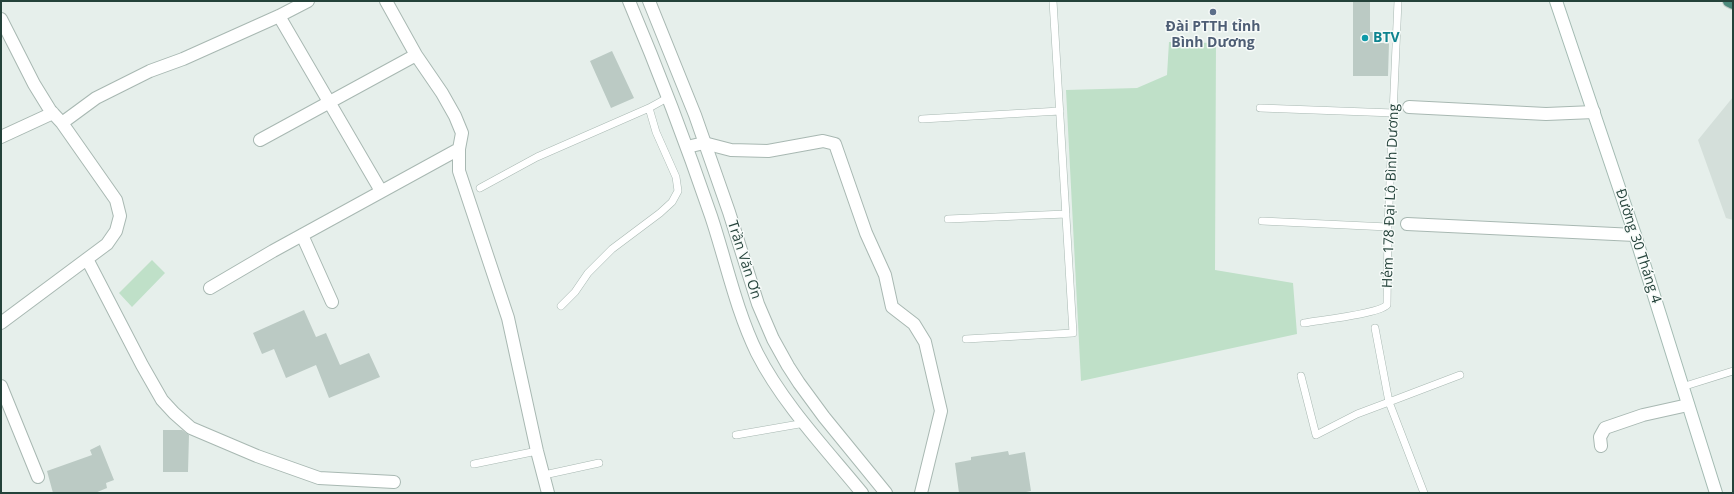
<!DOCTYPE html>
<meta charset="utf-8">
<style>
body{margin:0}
#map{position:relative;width:1734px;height:494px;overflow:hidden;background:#e6efeb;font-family:"Open Sans",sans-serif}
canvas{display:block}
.frame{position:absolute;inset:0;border:2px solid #24423a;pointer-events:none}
</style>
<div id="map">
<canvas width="1734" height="494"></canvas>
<div class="frame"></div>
</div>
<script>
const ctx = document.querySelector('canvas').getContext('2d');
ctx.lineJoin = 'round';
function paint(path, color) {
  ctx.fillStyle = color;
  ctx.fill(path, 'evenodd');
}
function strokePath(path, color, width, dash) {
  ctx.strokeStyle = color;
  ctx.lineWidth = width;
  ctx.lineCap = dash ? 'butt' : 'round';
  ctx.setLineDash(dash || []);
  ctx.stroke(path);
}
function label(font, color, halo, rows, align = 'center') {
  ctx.font = font + ' "Open Sans",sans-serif';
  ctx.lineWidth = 3;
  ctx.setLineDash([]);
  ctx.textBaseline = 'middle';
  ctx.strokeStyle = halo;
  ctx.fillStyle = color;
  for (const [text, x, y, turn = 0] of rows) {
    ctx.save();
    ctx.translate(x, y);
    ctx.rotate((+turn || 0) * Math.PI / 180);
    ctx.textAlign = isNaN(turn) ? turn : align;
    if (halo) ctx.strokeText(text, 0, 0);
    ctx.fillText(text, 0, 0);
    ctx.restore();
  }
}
paint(new Path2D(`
 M1733,97V220L1726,218L1698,140Z`), '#d4dfda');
paint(new Path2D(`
 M1169,42L1216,43L1215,270L1293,283L1297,334L1081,381L1066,90L1137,88L1167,75Z
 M152,260L165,273L132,307L119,293Z`), '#bfe0c8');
paint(new Path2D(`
 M1353,1H1370V32H1378V43H1389L1388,76H1353Z
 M612,51L634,98L611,108L590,61Z
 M304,310L316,337L326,333L340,365L369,353L380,377L329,398L316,365L286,378L274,349L262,354L253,333Z
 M163,430H182L189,435L188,472H163Z
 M100,445L114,480L106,483L107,488L95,493H53L47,471L92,455L90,450Z
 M1008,451L1009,455L1025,452L1031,491L1021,493H959L955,463L971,460V457Z`), '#bbcac4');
const service = new Path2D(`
 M1260,108L1394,113
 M922,119L1060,111
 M480,188L537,157L649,108
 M948,219L1066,214
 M1262,221L1388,227
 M561,306L575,292L588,273L612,249L660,213L672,202L678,191L676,177L656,132L649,108L669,97
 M1304,323C1320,320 1378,314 1387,305L1388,227L1398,1
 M966,339L1073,333L1053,1
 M1301,376L1316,435L1357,414L1389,402L1375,328
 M1682,387L1733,371
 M736,435L805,423
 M474,464L537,451
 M544,475L599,463
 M1424,493L1389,402L1460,375`);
const minor = new Path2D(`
 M386,1L416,55L442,93L455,116L462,133L459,149V171L508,318L537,451L548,493
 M279,16L381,191
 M1,19L34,84L50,110L62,123L116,200L120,216L116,231L107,244L1,323
 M1409,107L1546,114L1594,112
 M62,123L96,98L150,71L183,59L279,16L308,1
 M1,137L53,113
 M260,140L416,55
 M687,147L704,143L731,150L768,151L823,141L835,144L866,233L885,275L892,307L914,324L925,342L941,411L921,493
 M1407,224L1635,235
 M302,235L332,302
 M87,259L142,365L162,400L174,413L191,428L257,456L319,478L394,482
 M210,288L273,251L459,149
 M1,386L38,477
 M1601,446L1600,437L1605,428L1643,415L1688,405`);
const tertiary = new Path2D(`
 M629,1C659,72 686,143 711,216C726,261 736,310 757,353C783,404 826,449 862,493
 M649,1L695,115L729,212L758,304L773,339L788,366L799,383L824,417L886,493`);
const secondary = new Path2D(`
 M1556,1L1635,235L1716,493`);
const trunk = new Path2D(`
 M1729,1L1733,3`);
strokePath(service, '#a8b8b2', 8);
strokePath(minor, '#a8b8b2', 14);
strokePath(tertiary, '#a8b8b2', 14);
strokePath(secondary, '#a4bbb3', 14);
strokePath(trunk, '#c2cac8', 14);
strokePath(service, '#fff', 7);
strokePath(minor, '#fff', 12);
strokePath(tertiary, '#fff', 12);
strokePath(secondary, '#fff', 12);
strokePath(trunk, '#4c8a7c', 12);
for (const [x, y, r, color] of [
 [1213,12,4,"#5c6f8a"],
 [1365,38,4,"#0f9aa8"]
]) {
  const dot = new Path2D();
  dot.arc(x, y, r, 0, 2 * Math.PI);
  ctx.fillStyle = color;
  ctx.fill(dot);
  strokePath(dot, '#f7fbf9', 1.5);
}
label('bold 14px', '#4e5e75', '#f7fbf9', [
 ["Đài PTTH tỉnh",1213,27],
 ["Bình Dương",1213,43]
]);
label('bold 14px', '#0d838f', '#f7fbf9', [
 ["BTV",1373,38]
], 'left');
label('14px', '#24423a', '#f7fbf9', [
 ["Hẻm 178 Đại Lộ Bình Dương",1391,196,-88],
 ["Đường 30 Tháng 4",1638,246,72],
 ["Trần Văn Ơn",744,260,72]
]);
</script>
